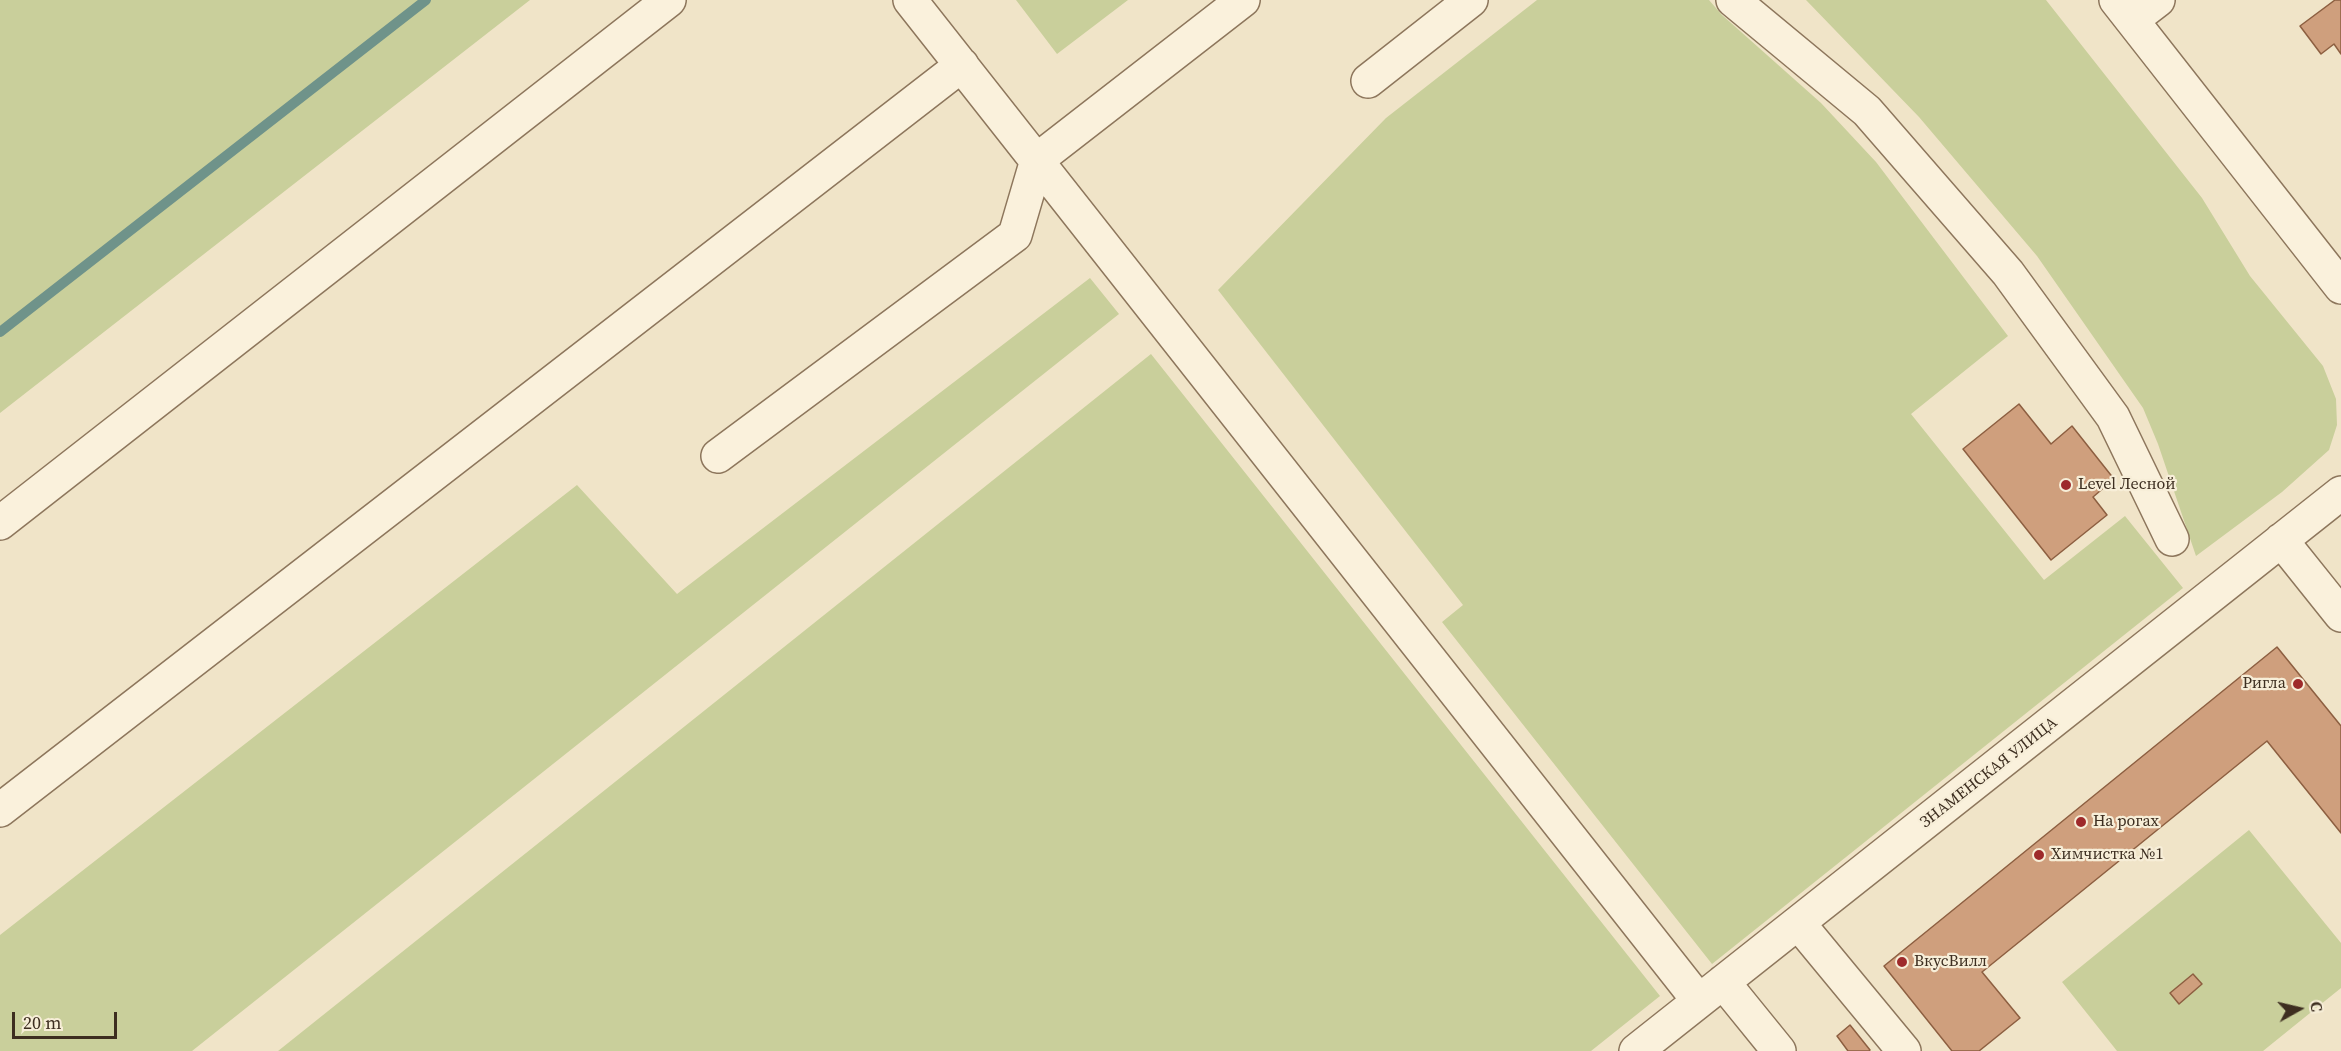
<!DOCTYPE html>
<meta charset="utf-8">
<style>
body{margin:0}
#map{position:relative;width:2341px;height:1051px;overflow:hidden;background:#f0e4c8;font-family:"Source Serif 4",serif}
canvas{display:block}
.north{position:absolute;left:2269px;top:979px;width:60px;height:60px;-webkit-text-stroke:4px #f7eed8;paint-order:stroke;rotate:82deg;font-size:16px;font-weight:700;line-height:24px;text-align:center;color:#3d2e20}
.north::after{content:'';display:block;margin:auto;width:21px;height:27px;background:#3d2e20;clip-path:polygon(50% 0,100% 100%,50% 72%,0 100%)}
.scale{position:absolute;left:12px;top:1012px;width:105px;height:27px;box-sizing:border-box;border:3px solid #3d2e20;border-top:0;padding-left:8px;font-size:18px;line-height:21px;white-space:nowrap;color:#3d2e20;-webkit-text-stroke:4px #f7eed8;paint-order:stroke}
</style>
<div id="map">
<canvas width="2341" height="1051"></canvas>
<div class="north">С</div>
<div class="scale">20 m</div>
</div>
<script>
const ctx = document.querySelector('canvas').getContext('2d');
ctx.lineJoin = 'round';
function paint(path, color) {
  ctx.fillStyle = color;
  ctx.fill(path, 'evenodd');
}
function strokePath(path, color, width, dash) {
  ctx.strokeStyle = color;
  ctx.lineWidth = width;
  ctx.lineCap = dash ? 'butt' : 'round';
  ctx.setLineDash(dash || []);
  ctx.stroke(path);
}
function label(font, color, halo, rows, align = 'center') {
  ctx.font = font + ' "Source Serif 4",serif';
  ctx.lineWidth = 4.5;
  ctx.setLineDash([]);
  ctx.textBaseline = 'middle';
  ctx.strokeStyle = halo;
  ctx.fillStyle = color;
  for (const [text, x, y, turn = 0] of rows) {
    ctx.save();
    ctx.translate(x, y);
    ctx.rotate((+turn || 0) * Math.PI / 180);
    ctx.textAlign = isNaN(turn) ? turn : align;
    if (halo) ctx.strokeText(text, 0, 0);
    ctx.fillText(text, 0, 0);
    ctx.restore();
  }
}
paint(new Path2D(`
 M0,0H530L0,413Z
 M1016,0H1128L1057,54Z
 M1537,0H1709L1722,15L1821,103L1876,162L2008,336L1911,414L2044,580L2125,516L2183,588L1712,964L1442,622L1463,605L1218,290L1386,118Z
 M1806,0H2046L2202,198L2250,276L2323,366L2336,399L2337,425L2329,450L2282,492L2196,556L2158,444L2143,408L2037,256L1919,117Z
 M1090,278L1119,314L192,1051H0V935L577,485L677,594Z
 M1151,354L1660,996L1591,1051H278Z
 M2249,830L2341,943V988L2263,1051H2117L2062,982Z`), '#c9cf9b');
strokePath(new Path2D(`
 M0,332L426,0`), '#6f938a', 10);
const building = new Path2D(`
 M2335,0H2341V54L2334,44L2321,54L2300,26Z
 M2019,404L2051,444L2072,426L2114,479L2093,497L2107,515L2051,560L1963,449Z
 M2277,647L2341,726V833L2267,741L1982,972L2020,1018L1979,1051H1952L1884,966Z
 M2193,974L2202,984L2179,1004L2170,993Z
 M1850,1025L1870,1050L1869,1051H1848L1837,1036Z`);
paint(building, '#cf9f7d');
strokePath(building, '#8d5f41', 1.5);
const minor = new Path2D(`
 M910,0L1699,1001
 M1733,0L1867,111L2008,273L2113,417L2172,539
 M2116,0L2341,287
 M2132,20L2158,0
 M1368,81L1471,0
 M718,456L1015,235L1037,160L1243,0
 M0,523L669,0
 M2281,540L2341,615
 M0,810L962,65
 M1799,924L1904,1051
 M1723,982L1779,1051
 M1636,1051L2341,493`);
strokePath(minor, '#8d765c', 36);
strokePath(minor, '#faf1dc', 33);
for (const [x, y, r, color] of [
 [2066,485,6,"#9e2a2b"],
 [2298,684,6,"#9e2a2b"],
 [2081,822,6,"#9e2a2b"],
 [2039,855,6,"#9e2a2b"],
 [1902,962,6,"#9e2a2b"]
]) {
  const dot = new Path2D();
  dot.arc(x, y, r, 0, 2 * Math.PI);
  ctx.fillStyle = color;
  ctx.fill(dot);
  strokePath(dot, '#f7eed8', 2);
}
label('16px', '#3d2e20', '#f7eed8', [
 ["Level Лесной",2078,485],
 ["Ригла",2286,684,"right"],
 ["На рогах",2093,822],
 ["Химчистка №1",2051,855],
 ["ВкусВилл",1914,962]
], 'left');
label('16px', '#3d2e20', '#f7eed8', [
 ["ЗНАМЕНСКАЯ УЛИЦА",1989,773,-38]
]);
</script>
